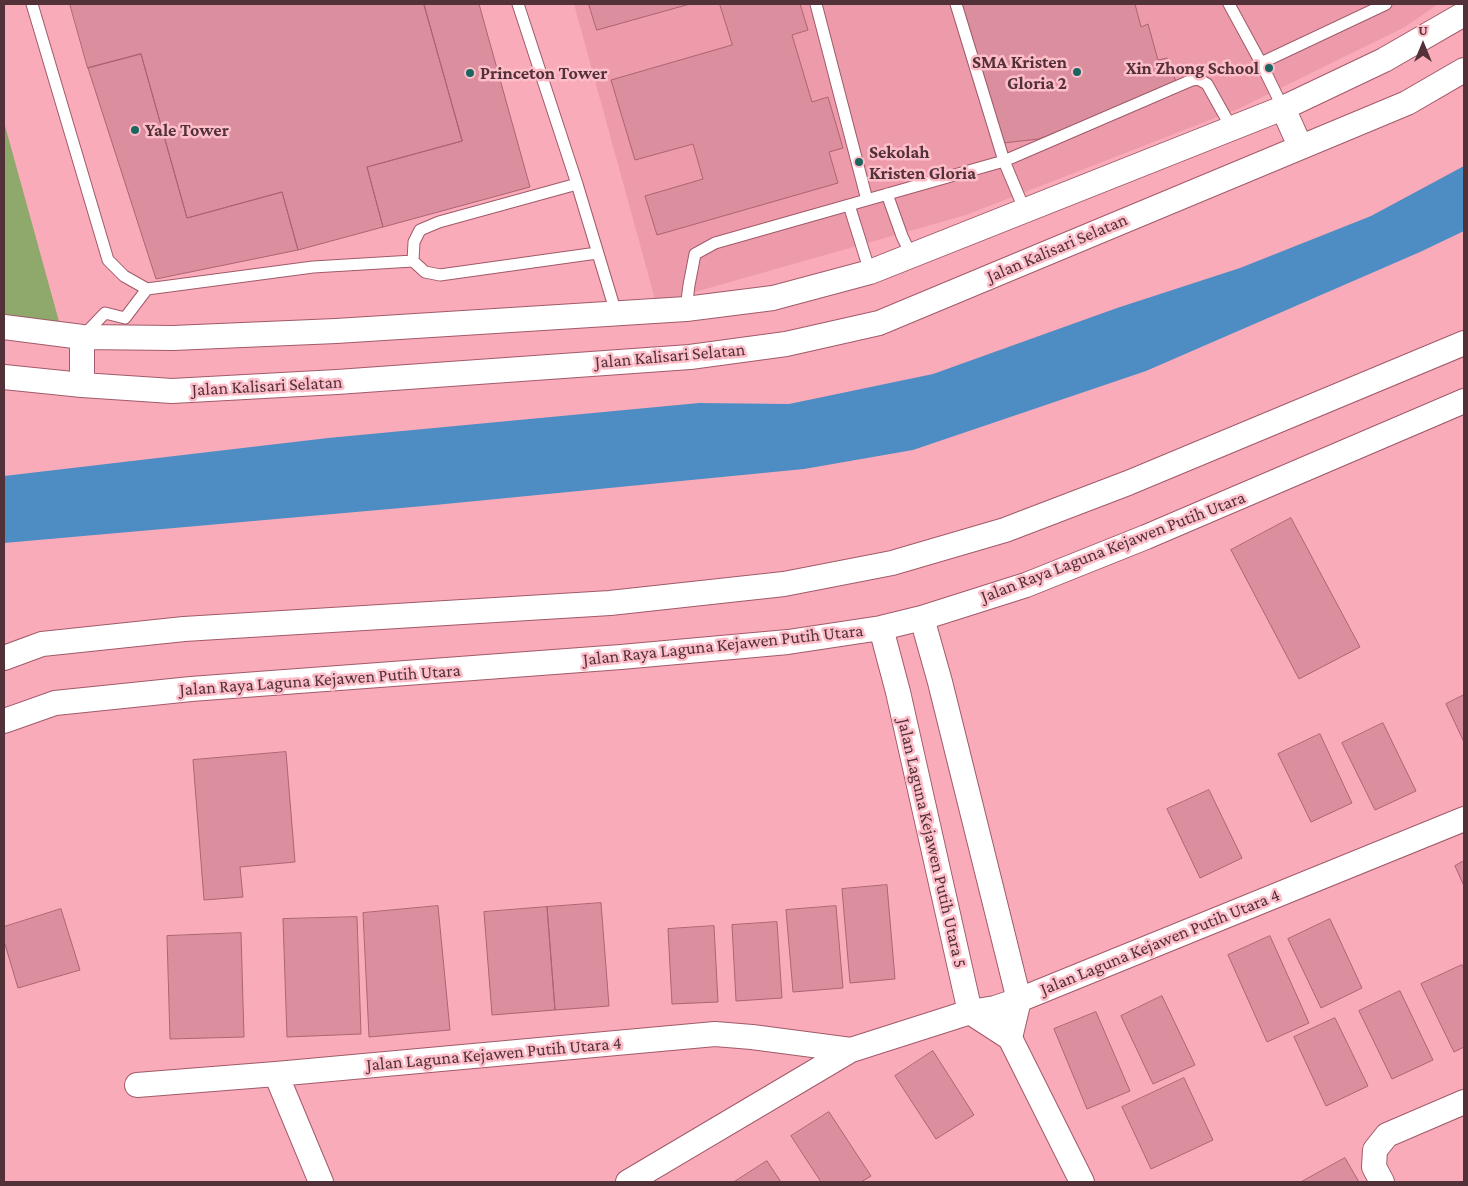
<!DOCTYPE html>
<style>
body{margin:0}
#map{position:relative;width:1468px;height:1186px;overflow:hidden;background:#faabba;font-family:"Crimson Pro",serif}
canvas{display:block}
.frame{position:absolute;inset:0;border:5px solid #523238;pointer-events:none}
.north{position:absolute;left:1398px;top:20px;width:50px;height:50px;-webkit-text-stroke:4px #febec9;paint-order:stroke;rotate:0deg;font-size:14px;font-weight:700;line-height:20px;text-align:center;color:#523238}
.north::after{content:'';display:block;margin:auto;width:18px;height:22px;background:#523238;clip-path:polygon(50% 0,100% 100%,50% 72%,0 100%)}
</style>
<div id="map">
<canvas width="1468" height="1186"></canvas>
<div class="frame"></div>
<div class="north">U</div>
</div>
<script>
const ctx = document.querySelector('canvas').getContext('2d');
ctx.lineJoin = 'round';
function paint(path, color) {
  ctx.fillStyle = color;
  ctx.fill(path, 'evenodd');
}
function strokePath(path, color, width, dash) {
  ctx.strokeStyle = color;
  ctx.lineWidth = width;
  ctx.lineCap = dash ? 'butt' : 'round';
  ctx.setLineDash(dash || []);
  ctx.stroke(path);
}
function label(font, color, halo, rows, align = 'center') {
  ctx.font = font + ' "Crimson Pro",serif';
  ctx.lineWidth = 5;
  ctx.setLineDash([]);
  ctx.textBaseline = 'middle';
  ctx.strokeStyle = halo;
  ctx.fillStyle = color;
  for (const [text, x, y, turn = 0] of rows) {
    ctx.save();
    ctx.translate(x, y);
    ctx.rotate((+turn || 0) * Math.PI / 180);
    ctx.textAlign = isNaN(turn) ? turn : align;
    if (halo) ctx.strokeText(text, 0, 0);
    ctx.fillText(text, 0, 0);
    ctx.restore();
  }
}
paint(new Path2D(`
 M574,4H1438L1405,27L1238,109L966,215L656,303Z`), '#ed9aab');
paint(new Path2D(`
 M4,122L60,325L4,315Z`), '#8fa86c');
paint(new Path2D(`
 M1464,166V231L1420,252L1146,371L913,450L804,469L435,505L4,543V476L328,438L699,403L789,404L933,374L1117,308L1240,268L1371,216Z`), '#4e8dc3');
const building = new Path2D(`
 M70,4H424L462,141L367,167L383,227L298,250L282,192L187,218L141,54L88,68Z
 M424,4H479L530,187L383,227L367,167L462,141Z
 M589,4H690L597,30Z
 M720,4H800L808,30L792,35L812,102L828,97L843,148L829,152L838,183L657,235L645,196L703,179L693,144L635,160L611,80L732,45Z
 M961,4H1135L1141,27L1148,24L1158,60L1167,58L1177,84L1039,139L1003,143Z
 M141,54L187,218L282,192L298,250L156,279L88,68Z
 M1291,518L1360,647L1299,679L1231,550Z
 M1464,695V742L1446,704Z
 M1383,723L1416,791L1375,810L1342,743Z
 M1320,734L1352,803L1311,822L1278,754Z
 M286,752L295,862L240,867L243,897L204,900L193,760Z
 M1209,790L1242,858L1200,878L1167,809Z
 M1464,861V886L1455,866Z
 M887,885L895,979L850,983L842,889Z
 M601,903L609,1006L555,1010L547,907Z
 M438,906L450,1030L369,1037L363,913Z
 M836,906L843,988L793,992L786,910Z
 M547,907L555,1010L492,1015L484,912Z
 M61,909L80,970L18,988L4,941V927Z
 M357,917L361,1034L287,1037L283,919Z
 M1330,919L1362,988L1321,1008L1288,939Z
 M777,922L782,998L736,1001L732,925Z
 M714,926L718,1002L672,1004L668,929Z
 M241,933L244,1037L170,1039L167,936Z
 M1270,936L1309,1023L1267,1042L1228,955Z
 M1462,965L1464,968V1047L1454,1052L1421,984Z
 M1400,991L1433,1060L1392,1079L1359,1011Z
 M1162,996L1195,1065L1153,1084L1121,1016Z
 M1096,1012L1130,1091L1087,1109L1054,1029Z
 M1335,1018L1368,1086L1326,1106L1294,1037Z
 M933,1051L974,1115L936,1139L895,1076Z
 M1184,1078L1213,1140L1151,1169L1122,1107Z
 M829,1112L871,1176L861,1182H821L791,1136Z
 M1345,1158L1359,1182H1301Z
 M767,1161L781,1182H734Z`);
paint(building, '#db8e9d');
strokePath(building, '#ac6473', 1);
const service = new Path2D(`
 M32,4L108,260L124,276L147,289L313,267L413,261L425,272L440,275L597,253
 M518,4L577,184L616,313
 M816,4L867,200
 M956,4L1004,161L1025,211
 M1229,4L1261,63L1386,4
 M1261,63L1283,108
 M887,194L902,236L911,255
 M849,205L870,272
 M413,261L414,242L420,230L439,222L577,184
 M686,309L689,285L695,254L715,243L1004,161L1192,80L1198,79L1207,84L1231,127
 M84,335L105,313L125,318L147,289`);
const minor = new Path2D(`
 M1283,108L1300,146
 M4,327L82,337L173,338L336,331L686,309L773,298L870,272L1283,108L1384,60L1464,14
 M82,337V385
 M4,377L82,385L172,391L337,382L690,357L786,344L879,323L1407,103L1464,70
 M922,618L940,682L1019,1000L1010,1038
 M881,628L898,692L970,1012L1010,1038L1082,1182
 M4,658L42,644L184,629L610,603L784,584L892,563L1005,530L1128,483L1464,343
 M4,721L55,703L191,689L621,657L788,642L881,628L922,618L1026,585L1146,537L1464,401
 M276,1074L321,1182
 M137,1085L276,1074L715,1034L752,1037L851,1050L970,1012L995,1008L1019,1000L1464,819
 M628,1182L851,1050
 M1382,1182L1374,1167L1375,1150L1387,1135L1464,1102`);
strokePath(service, '#a15a69', 13);
strokePath(minor, '#a15a69', 26);
strokePath(service, '#fff', 11);
strokePath(minor, '#fff', 24);
for (const [x, y, r, color] of [
 [1269,68,5,"#1b6660"],
 [1077,72,5,"#1b6660"],
 [470,73,5,"#1b6660"],
 [135,130,5,"#1b6660"],
 [859,162,5,"#1b6660"]
]) {
  const dot = new Path2D();
  dot.arc(x, y, r, 0, 2 * Math.PI);
  ctx.fillStyle = color;
  ctx.fill(dot);
  strokePath(dot, '#febec9', 2);
}
label('bold 18px', '#523238', '#febec9', [
 ["SMA Kristen",1067,62,"right"],
 ["Gloria 2",1067,83,"right"],
 ["Xin Zhong School",1259,68,"right"],
 ["Princeton Tower",480,73],
 ["Yale Tower",145,130],
 ["Sekolah",869,152],
 ["Kristen Gloria",869,173]
], 'left');
label('18px', '#523238', '#febec9', [
 ["Jalan Kalisari Selatan",1057,248,-23],
 ["Jalan Kalisari Selatan",670,356,-5],
 ["Jalan Kalisari Selatan",267,386,-3],
 ["Jalan Raya Laguna Kejawen Putih Utara",1113,547,-21],
 ["Jalan Raya Laguna Kejawen Putih Utara",723,645,-6],
 ["Jalan Raya Laguna Kejawen Putih Utara",320,680,-4],
 ["Jalan Laguna Kejawen Putih Utara 5",932,843,77],
 ["Jalan Laguna Kejawen Putih Utara 4",1160,942,-22],
 ["Jalan Laguna Kejawen Putih Utara 4",494,1054,-5]
]);
</script>
